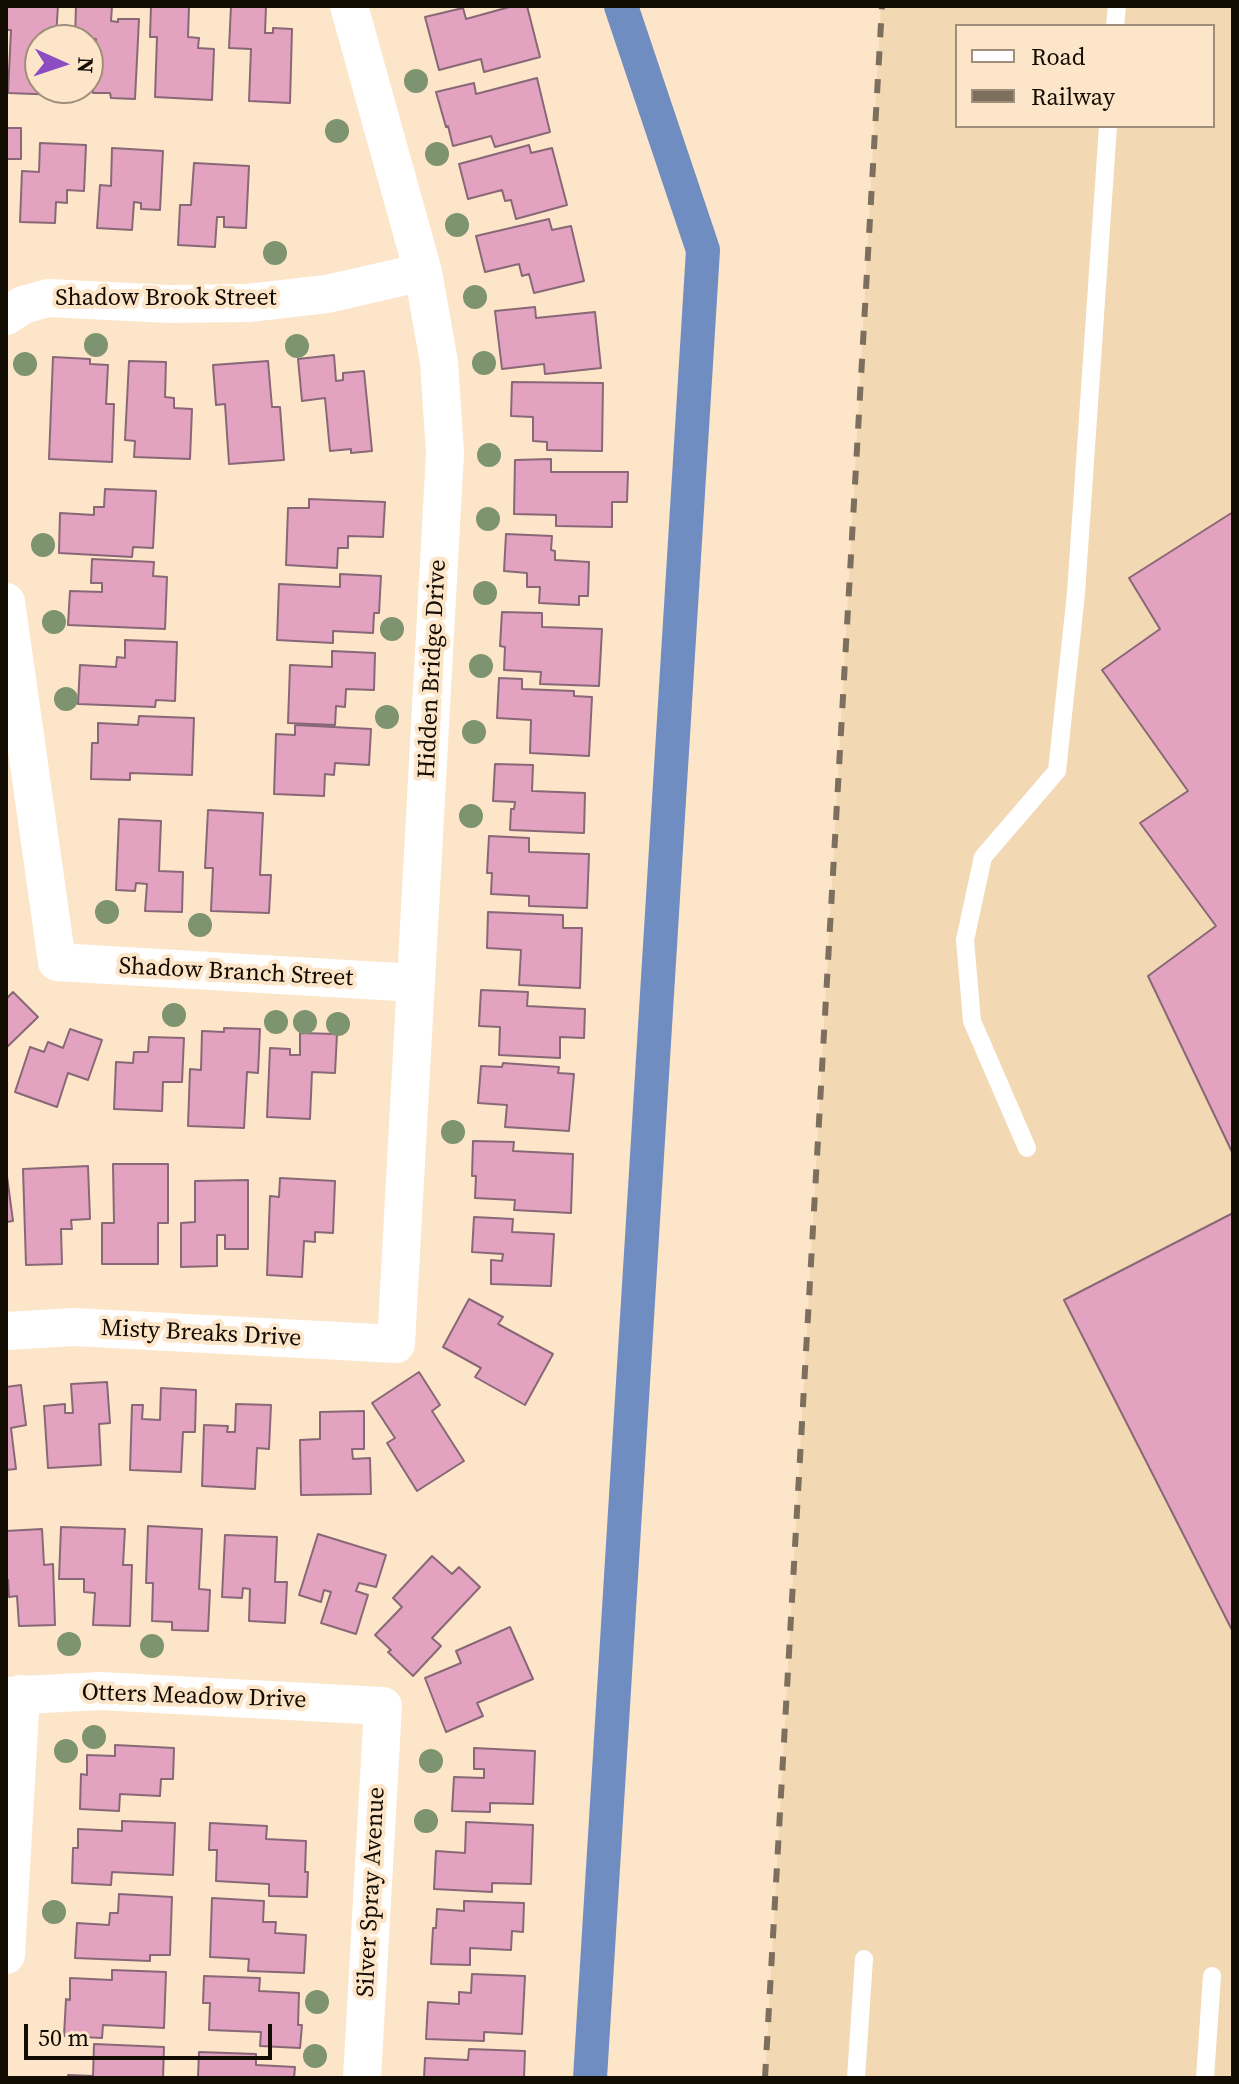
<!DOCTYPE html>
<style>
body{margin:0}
#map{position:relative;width:1239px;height:2084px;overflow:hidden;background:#fce5c8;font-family:"Source Serif 4",serif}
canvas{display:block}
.frame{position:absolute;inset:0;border:8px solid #130c03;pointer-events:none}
.legend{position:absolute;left:955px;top:24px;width:260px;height:104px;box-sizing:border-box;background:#fce5c8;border:2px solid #9f8e79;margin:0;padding:10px 14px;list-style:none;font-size:24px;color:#130c03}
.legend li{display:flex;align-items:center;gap:16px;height:40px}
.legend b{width:40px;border:2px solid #9f8e79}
.north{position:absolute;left:24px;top:24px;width:80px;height:80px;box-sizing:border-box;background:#fce5c8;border:2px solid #9f8e79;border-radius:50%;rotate:93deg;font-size:22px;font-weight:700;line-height:32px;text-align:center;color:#130c03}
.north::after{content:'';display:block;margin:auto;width:28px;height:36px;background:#8c4dc3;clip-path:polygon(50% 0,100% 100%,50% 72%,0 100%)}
.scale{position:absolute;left:24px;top:2024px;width:248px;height:36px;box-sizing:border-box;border:4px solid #130c03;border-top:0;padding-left:10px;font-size:24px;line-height:28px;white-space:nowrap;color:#130c03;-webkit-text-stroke:6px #fce5c8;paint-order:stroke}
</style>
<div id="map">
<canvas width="1239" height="2084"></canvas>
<div class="frame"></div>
<ul class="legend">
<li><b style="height:10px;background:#fff"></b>Road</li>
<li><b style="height:10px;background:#7d6f5d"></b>Railway</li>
</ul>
<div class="north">N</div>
<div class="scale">50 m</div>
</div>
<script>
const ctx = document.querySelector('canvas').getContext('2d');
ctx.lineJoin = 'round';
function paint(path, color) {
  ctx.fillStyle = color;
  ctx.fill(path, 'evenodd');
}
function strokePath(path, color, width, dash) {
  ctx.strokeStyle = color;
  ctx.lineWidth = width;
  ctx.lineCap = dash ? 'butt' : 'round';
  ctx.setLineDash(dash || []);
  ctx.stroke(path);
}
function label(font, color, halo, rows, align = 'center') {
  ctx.font = font + ' "Source Serif 4",serif';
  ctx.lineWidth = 8;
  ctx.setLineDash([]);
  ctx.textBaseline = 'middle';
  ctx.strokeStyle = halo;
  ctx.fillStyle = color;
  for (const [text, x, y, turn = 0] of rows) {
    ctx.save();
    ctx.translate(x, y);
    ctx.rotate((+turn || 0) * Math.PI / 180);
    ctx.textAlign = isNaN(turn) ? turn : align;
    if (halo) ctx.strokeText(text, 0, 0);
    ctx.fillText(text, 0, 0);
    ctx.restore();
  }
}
paint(new Path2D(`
 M881,6H1233V2078H765ZM957,26H1213V126H957Z`), '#f3d8b4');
strokePath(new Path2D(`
 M590,2078L703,250L621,6`), '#708dc1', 34);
const building = new Path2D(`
 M6,6H58L56,36L63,37V40H40V88H61V95L8,93L11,30H6Z
 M76,6H112L111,21L118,22V19H139L135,99L111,98L110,93H93L96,39L75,37Z
 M151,6H189L188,37L199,38L198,48L214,49L212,100L155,97L157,37H150Z
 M231,6H266L265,33H273V28L292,29L290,103L249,101L251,49L229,48Z
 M513,6H527L540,57L484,72L481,59L439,70L425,17L463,8L466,19Z
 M537,78L550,132L495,147L491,136L453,146L448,126L446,127L436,92L474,83L476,94Z
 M6,128H21V159H6Z
 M40,143L86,145L84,191L67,190V203L56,202L55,223L20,222L22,171L39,172Z
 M529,145L531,153L552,148L567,205L516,219L511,200L505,201L502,190L468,199L459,164Z
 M112,148L163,151L160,210L141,209V203L134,202L132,230L97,228L100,185L111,186Z
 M194,163L249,166L246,228L224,227V217H217L215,247L178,245L180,205H191Z
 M549,219L552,230L571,226L584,281L534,293L529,274L522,276L519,264L485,272L476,236Z
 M535,307L536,318L595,312L601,368L545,374L544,364L502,369L495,311Z
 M334,355L336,381L343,380V373L364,371L372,451L351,453V449L330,451L325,398L302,401L298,359Z
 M53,357L90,359V364L108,365L106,404H114L112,462L49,459Z
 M129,361L166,362L165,397L174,398V408L192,409L190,459L134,457L135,441L125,440Z
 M268,361L272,407H280L284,460L229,464L225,404L216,405L213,365Z
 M512,382L603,383L602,451L547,450V442L533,441V417L511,416Z
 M551,459V472H628L627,502H612V527L556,526V515L514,514L515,460Z
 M105,489L156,491L153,548L133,547L132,557L59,553L60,513L94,515V507H104Z
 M309,499L385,502L383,537L348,536V548H338L337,568L286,565L288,508H309Z
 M1233,512V1154L1148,976L1216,926L1140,823L1188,791L1102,670L1160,629L1129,578Z
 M506,534L552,536L551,550L555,551V560L589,562L588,596H579V605L539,603L540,587H527V573L504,571Z
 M92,559L154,562L153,576L167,577L165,629L68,625L70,591L102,592V583H91Z
 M340,574L381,576L379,613H374L373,633L333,631V643L277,640L279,584L340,587Z
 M502,612L542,613V627L602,629L599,686L540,684L541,672L504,670L505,647L500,646Z
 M125,640L177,642L175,701L156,700L155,707L78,704L80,665L116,667L117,657L125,658Z
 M332,651L375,653L374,690L346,689L345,707L336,706L335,725L288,723L290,665L332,667Z
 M499,678L522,679V689L574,691V696L592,697L589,756L530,753L531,720L497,718Z
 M139,716L194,718L192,775L130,773V780L91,779L92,743H98V723L138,725Z
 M295,725L371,729L369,765L335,763L334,775L325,774L324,796L274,794L276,734L295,735Z
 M495,764L533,765L532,791L585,793L584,833L510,830L511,809H514L515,802L493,801Z
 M208,810L263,813L260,875H271L269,913L211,911L213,868H205Z
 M119,819L161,821L159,871L183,872L182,912L145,911L147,884L136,883L135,891L116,890Z
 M489,836L529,838V852L589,854L587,908L529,906V896L491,894L492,873H487Z
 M488,912L563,915V928H582L580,988L519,985L521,950L487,948Z
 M481,990L528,992L527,1006L585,1009L584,1038L560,1037V1058L499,1055L500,1027L479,1026Z
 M13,992L38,1017L6,1048V999Z
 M224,1028L260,1029L258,1073L247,1072L244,1128L188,1126L190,1069L201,1070L202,1031L224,1032Z
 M70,1029L102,1040L88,1080L68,1073L57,1107L15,1092L30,1047L44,1052L48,1042L63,1048Z
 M300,1033L337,1034L335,1073L312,1072L310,1119L267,1117L270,1048L290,1049V1055H300Z
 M149,1037L184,1038L182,1082H163L162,1111L114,1109L116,1062L133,1063L134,1052H148Z
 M503,1063L559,1067L558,1073L574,1074L569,1131L505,1127L507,1105L478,1103L481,1066L502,1067Z
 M473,1141L514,1142L513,1151L573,1154L571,1213L514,1210L515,1200L475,1198L476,1176H472Z
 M113,1164H168V1223H158V1264H102V1223H114Z
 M88,1166L90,1219L71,1220L72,1229H61L62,1264L26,1265L23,1169Z
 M6,1169L13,1221L6,1222Z
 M280,1178L335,1181L333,1233L315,1232V1242L304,1241L302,1277L267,1275L270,1196L279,1197Z
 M248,1180V1249H225V1235H217V1266L181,1267V1223L195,1222V1181Z
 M1233,1213V1632L1064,1300Z
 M474,1217L513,1219L512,1232L554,1234L551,1286L491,1284V1260L502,1261L503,1254L472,1252Z
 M469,1299L503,1317L498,1324L553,1354L525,1405L475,1377L481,1368L443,1347Z
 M419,1372L440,1405L432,1411L464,1461L417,1491L387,1443L395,1438L372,1403Z
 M107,1382L110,1423L99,1424L101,1465L48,1468L44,1406L65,1404V1413H73L71,1384Z
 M21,1385L26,1425L11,1428L16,1469L6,1470V1387Z
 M161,1388L196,1390L195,1432H183L181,1472L130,1470L132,1405H143L142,1419L160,1420Z
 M236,1404L271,1405L269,1449L257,1448L255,1489L202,1486L204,1425L228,1426L227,1432H235Z
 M364,1411V1449H352L353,1459L370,1458L371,1494L301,1495L300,1440L320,1439V1412Z
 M148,1526L202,1529L199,1589L210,1590L208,1631L172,1630V1622L152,1621L153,1583H146Z
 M61,1527L125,1529L123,1565H132L130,1626L93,1625L95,1593L84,1592V1579H59Z
 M42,1529L44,1565L53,1564L55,1625L19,1626L17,1596L9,1597L8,1580H6V1531Z
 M318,1534L386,1555L376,1587L359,1583L356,1591L368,1595L356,1634L321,1623L331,1592L324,1590L321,1602L299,1595Z
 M225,1535L277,1537L275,1582H287L285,1623L249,1621L250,1589L243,1588L242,1598L222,1597Z
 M432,1556L452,1574L459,1567L480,1587L432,1638L441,1646L413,1676L388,1652L391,1650L375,1635L402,1607L393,1598Z
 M510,1627L533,1679L477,1703L483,1716L446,1732L425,1678L461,1663L456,1651Z
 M115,1745L174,1748L173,1779H161L160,1796L120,1794L119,1811L80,1809L81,1774L87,1775V1755L115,1756Z
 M474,1748L535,1751L533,1804L490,1803V1812L452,1811L454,1777L484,1778V1769H474Z
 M122,1821L175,1823L173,1875L112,1872L111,1885L72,1883L73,1848H78V1829L122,1831Z
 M466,1822L533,1825L531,1884L492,1883V1892L434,1889L436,1851L465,1853Z
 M210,1823L267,1826L266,1839L306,1841L305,1872H308L307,1897L269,1896V1884L216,1881L217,1850H209Z
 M119,1894L172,1897L170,1955H150V1961L75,1958L77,1923L109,1925L110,1913H118Z
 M212,1898L264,1901L263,1922H276L275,1933L306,1935L304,1973L248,1971L249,1959L210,1957Z
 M464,1901L524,1903L523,1932L512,1931L511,1950L470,1948V1965L431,1964L433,1928H436L437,1909L464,1911Z
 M112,1970L166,1972L164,2028L103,2025L102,2038L64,2036L66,1999L70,2000V1978L112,1980Z
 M472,1974L525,1976L522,2034L484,2032V2041L426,2039L428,2002L459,2004V1992L471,1993Z
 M204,1976L260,1978L259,1991L299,1993L298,2025H302L300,2048L260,2046L261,2032L209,2030L210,2003H203Z
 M94,2044L164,2047L163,2078H68V2075L93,2076Z
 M469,2049L525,2051L524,2078H424L425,2058L468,2060Z
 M199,2052L256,2054V2065L295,2067L294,2078L198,2077Z`);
paint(building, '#e3a3c0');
strokePath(building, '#886876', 2);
strokePath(new Path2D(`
 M1115,26L1117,6
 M1027,1148L972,1021L965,940L983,857L1057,771L1076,593L1108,126
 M856,2078L864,1959
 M1205,2078L1212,1976`), '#fff', 18);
strokePath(new Path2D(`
 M6,316L23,305L48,298L170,304L248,303L327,294L423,272
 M6,602L57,962L416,983
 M6,1331L74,1327L396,1344L445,453L439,362L423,272L349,6
 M6,1696L100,1691L383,1706L362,2078
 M6,1955L21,1694`), '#fff', 38);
strokePath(new Path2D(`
 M765,2078L882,6`), '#7d6f5d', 6, [14, 14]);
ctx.fillStyle = '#7e936f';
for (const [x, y] of [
 [416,81],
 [337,131],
 [437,154],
 [457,225],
 [275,253],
 [475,297],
 [96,345],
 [297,346],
 [484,363],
 [25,364],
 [489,455],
 [488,519],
 [43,545],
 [485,593],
 [54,622],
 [392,629],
 [481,666],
 [66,699],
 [387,717],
 [474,732],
 [471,816],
 [107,912],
 [200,925],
 [174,1015],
 [276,1022],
 [305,1022],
 [338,1024],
 [453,1132],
 [69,1644],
 [152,1646],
 [94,1737],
 [66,1751],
 [431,1761],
 [426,1821],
 [54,1912],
 [317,2002],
 [315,2056]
]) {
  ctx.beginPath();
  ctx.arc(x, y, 12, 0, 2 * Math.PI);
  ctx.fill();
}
label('24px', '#130c03', '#fce5c8', [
 ["Shadow Brook Street",166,299],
 ["Hidden Bridge Drive",433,669,-87],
 ["Shadow Branch Street",236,973,3],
 ["Misty Breaks Drive",201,1334,3],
 ["Otters Meadow Drive",194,1697,2],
 ["Silver Spray Avenue",372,1892,-87]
]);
</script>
